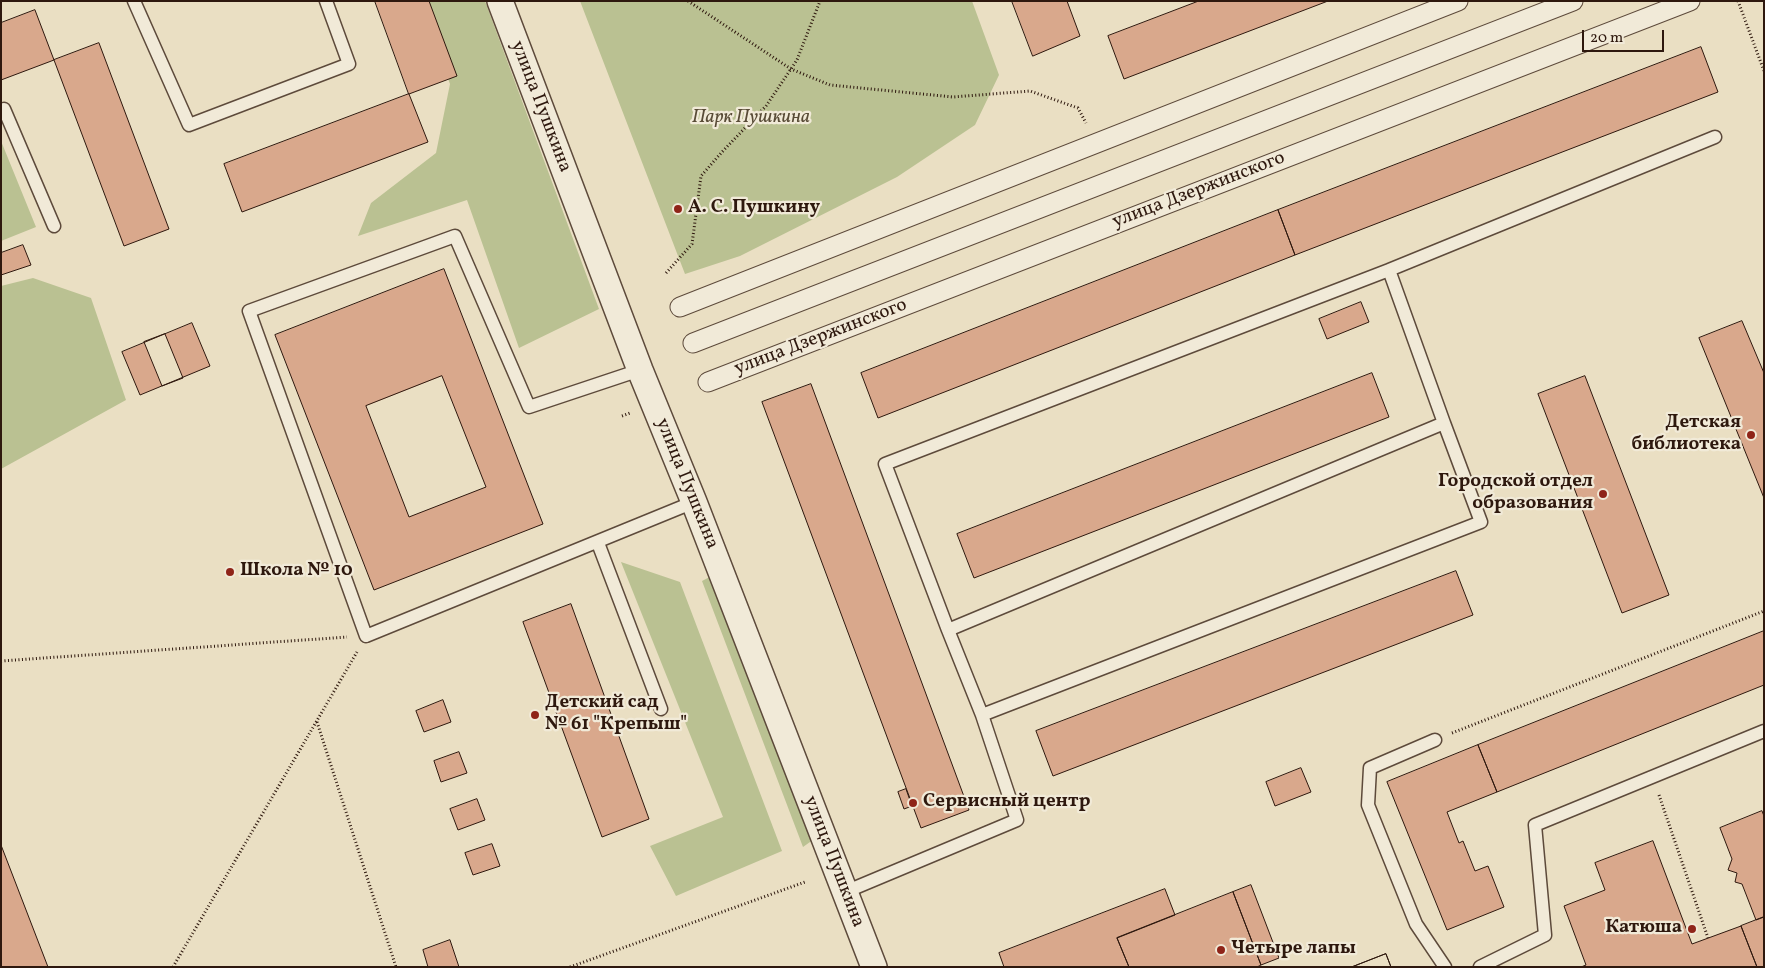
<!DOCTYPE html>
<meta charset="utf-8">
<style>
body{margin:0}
#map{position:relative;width:1765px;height:968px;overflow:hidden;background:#eadfc3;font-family:Vollkorn,serif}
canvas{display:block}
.frame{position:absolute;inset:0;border:2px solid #2e180e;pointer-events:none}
.scale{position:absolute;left:1582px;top:30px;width:82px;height:22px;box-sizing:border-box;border:2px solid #2e180e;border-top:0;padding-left:6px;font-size:15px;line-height:18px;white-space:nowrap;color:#2e180e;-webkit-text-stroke:4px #f1ead8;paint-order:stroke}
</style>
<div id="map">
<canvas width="1765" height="968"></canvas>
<div class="frame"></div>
<div class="scale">20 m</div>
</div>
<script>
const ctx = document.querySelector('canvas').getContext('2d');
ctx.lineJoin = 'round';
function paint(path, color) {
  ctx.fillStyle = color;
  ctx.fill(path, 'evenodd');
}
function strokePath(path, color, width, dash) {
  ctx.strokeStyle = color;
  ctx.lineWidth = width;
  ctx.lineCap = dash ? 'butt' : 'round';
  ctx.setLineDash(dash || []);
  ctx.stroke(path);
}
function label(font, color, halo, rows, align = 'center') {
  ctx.font = font + ' Vollkorn,serif';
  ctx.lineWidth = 4.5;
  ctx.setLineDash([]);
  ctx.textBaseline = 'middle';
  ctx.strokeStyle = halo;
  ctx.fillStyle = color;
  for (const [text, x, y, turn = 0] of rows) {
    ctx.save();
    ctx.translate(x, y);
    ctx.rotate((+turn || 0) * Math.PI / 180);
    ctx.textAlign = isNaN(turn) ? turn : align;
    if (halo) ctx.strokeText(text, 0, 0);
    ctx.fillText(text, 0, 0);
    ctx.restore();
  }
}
paint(new Path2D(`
 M420,1H485L599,309L519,348L467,200L358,236L371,203L436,153L450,84Z
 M580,1H972L999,75L975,125L897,177L740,256L685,274Z
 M1,141L36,227L1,241Z
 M33,278L91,298L126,400L1,469V286Z
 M621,562L680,582L782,851L676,896L650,846L723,817Z
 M721,571L817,837L803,847L702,581Z`), '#bac192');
const building = new Path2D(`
 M375,1H429L457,76L409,94Z
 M1012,1H1067L1080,36L1033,56Z
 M1199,1H1328L1124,79L1108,36Z
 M35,10L54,60L1,80V23Z
 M99,43L169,229L124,246L54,60Z
 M1701,47L1718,92L1295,255L1278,210Z
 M409,94L428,142L242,212L224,164Z
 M1278,210L1295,255L878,418L861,373Z
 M23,245L31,265L1,275V253Z
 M444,269L543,524L374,590L275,335ZM442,376L486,487L409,517L366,406Z
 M1361,302L1369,322L1327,339L1319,319Z
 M1742,321L1764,373V498L1699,338Z
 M192,323L210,366L140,395L122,352Z
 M165,334L183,378L162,386L144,342Z
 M1372,373L1389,417L974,578L957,534Z
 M1585,376L1669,595L1622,613L1538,394Z
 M811,384L969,810L921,828L762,402Z
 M1456,571L1473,615L1053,776L1036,731Z
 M571,604L649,819L602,837L523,622Z
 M1764,631V685L1497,792L1478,745Z
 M443,700L451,722L424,732L416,711Z
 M1478,745L1497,792L1447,812L1459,843L1463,841L1475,871L1488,866L1504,907L1447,930L1387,782Z
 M459,752L467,773L441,782L434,761Z
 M1301,768L1311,792L1275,806L1266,782Z
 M906,789L912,806L904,809L898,792Z
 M477,799L485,820L458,830L450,809Z
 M1762,811L1764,816V917L1756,920L1742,884L1735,882L1737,873L1728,870L1732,859L1720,828Z
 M1653,841L1692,944L1741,926L1757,967H1581L1586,965L1564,906L1605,890L1595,863Z
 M492,844L500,866L473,875L465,853Z
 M1,845L48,967H1Z
 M1251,885L1279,958L1261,965L1233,892Z
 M1165,889L1175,915L1117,938L1129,967H1004L999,953Z
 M1233,892L1261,965L1257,967H1129L1117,938Z
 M1764,917V967H1757L1741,926Z
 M450,940L459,967H428L423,950Z
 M1386,954L1391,967H1352Z
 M1386,954L1391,967H1352Z`);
paint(building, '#d9a88c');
strokePath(building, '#2e180e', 1);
const service = new Path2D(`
 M134,1L189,125L349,64L326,1
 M1,110L4,109L54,226
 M640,370L529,407L455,236L249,311L366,636L694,502
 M598,543L661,709
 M948,630L885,464L1389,270
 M982,715L1481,522L1444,423
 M1435,740L1370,768L1368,805L1416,924L1445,967
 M845,892L1017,820L982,715L948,630L1444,423L1389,270L1715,137
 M1480,967L1545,935L1535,825L1764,731`);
const pedestrian = new Path2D(`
 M680,307L1458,1
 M693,343L1573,1
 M708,382L1690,1`);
const minor = new Path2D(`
 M500,1L640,370L694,502L874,967`);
strokePath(service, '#5d4a3b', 15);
strokePath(pedestrian, '#5d4a3b', 21);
strokePath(minor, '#5d4a3b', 28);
strokePath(new Path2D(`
 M688,1L791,69L830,85L953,97L1030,91L1078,108L1086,123
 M1738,1L1764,71
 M666,273L692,244L701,176L722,152L766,106L797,60L820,1
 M622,416L630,413
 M1,661L347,637
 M317,722L396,967
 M1452,733L1764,611
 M1659,795L1708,938
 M173,967L357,652
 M570,967L805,882`), '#2e180e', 3, [1, 2.5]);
strokePath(service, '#f1ead8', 12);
strokePath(pedestrian, '#f1ead8', 19);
strokePath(minor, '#f1ead8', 25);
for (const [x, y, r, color] of [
 [678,209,5,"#8f2418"],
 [1751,435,5,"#8f2418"],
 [1603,494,5,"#8f2418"],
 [230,572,5,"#8f2418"],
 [535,715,5,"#8f2418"],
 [913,803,5,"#8f2418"],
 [1692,929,5,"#8f2418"],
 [1221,950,5,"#8f2418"]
]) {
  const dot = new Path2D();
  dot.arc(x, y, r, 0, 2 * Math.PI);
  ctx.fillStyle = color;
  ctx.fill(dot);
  strokePath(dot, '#f1ead8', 2);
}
label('19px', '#2e180e', '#f1ead8', [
 ["улица Пушкина",540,107,69],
 ["улица Дзержинского",1199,191,-21],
 ["улица Дзержинского",821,338,-21],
 ["улица Пушкина",686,484,68],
 ["улица Пушкина",833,862,69]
]);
label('italic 19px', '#584b36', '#f1ead8', [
 ["Парк Пушкина",751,119]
]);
label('bold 19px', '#2e180e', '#f1ead8', [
 ["А. С. Пушкину",688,209],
 ["Детская",1741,424,"right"],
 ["библиотека",1741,446,"right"],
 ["Городской отдел",1593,483,"right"],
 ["образования",1593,505,"right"],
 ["Школа № 10",240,572],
 ["Детский сад",545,704],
 ["№ 61 \"Крепыш\"",545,726],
 ["Сервисный центр",923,803],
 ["Катюша",1682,929,"right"],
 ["Четыре лапы",1231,950]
], 'left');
</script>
